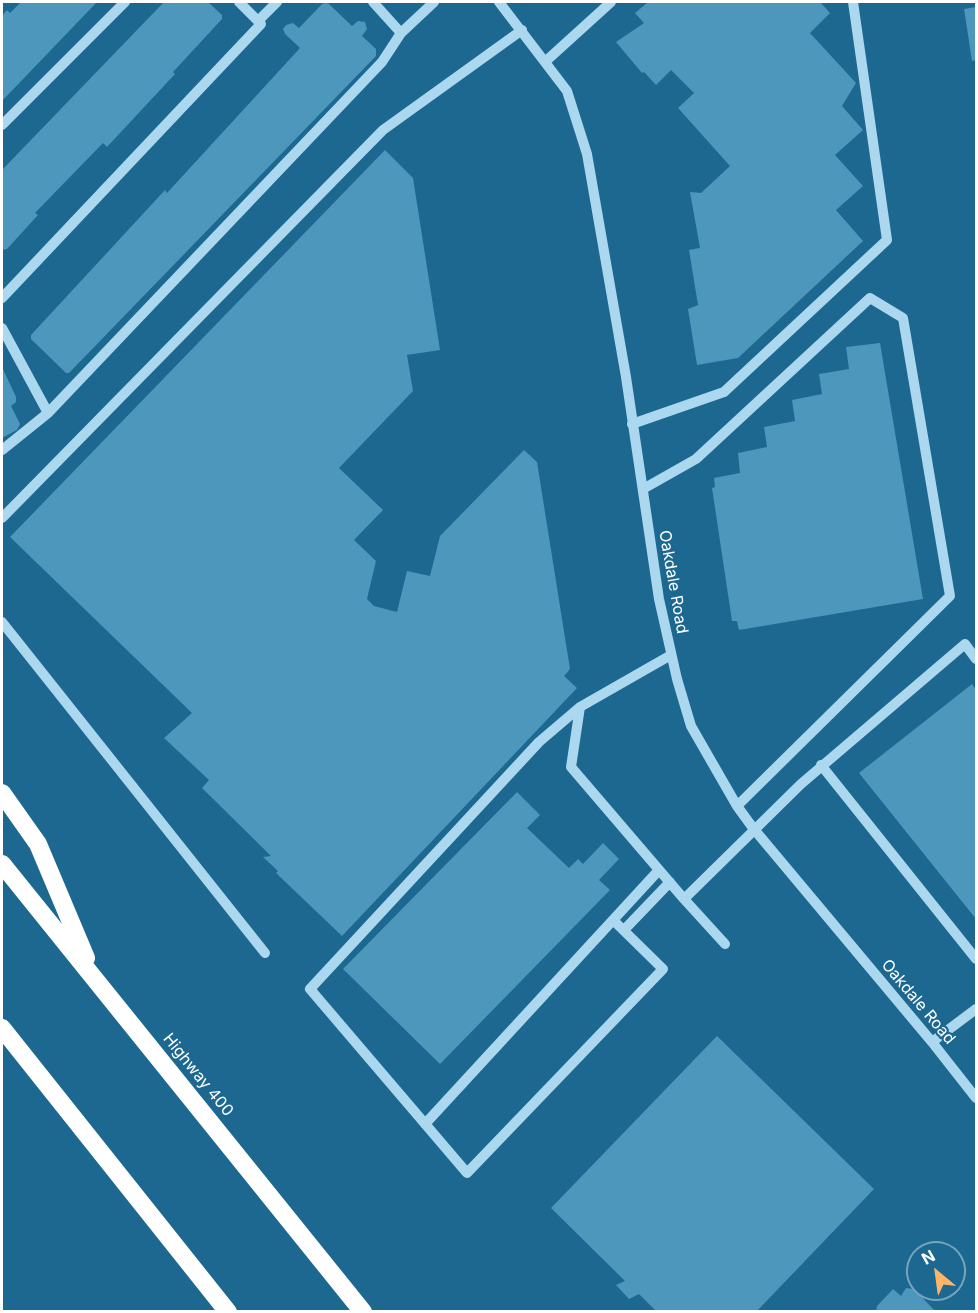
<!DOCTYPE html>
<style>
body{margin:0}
#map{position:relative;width:978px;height:1313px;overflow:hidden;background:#1c6891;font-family:Inter,sans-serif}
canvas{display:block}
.frame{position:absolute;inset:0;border:3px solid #fff;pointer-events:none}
.north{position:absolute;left:906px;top:1241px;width:60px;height:60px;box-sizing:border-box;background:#1c6891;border:2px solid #77a4bd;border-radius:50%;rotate:331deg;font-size:16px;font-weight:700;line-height:24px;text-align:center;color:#fff}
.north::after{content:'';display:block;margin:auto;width:21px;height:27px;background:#ffb469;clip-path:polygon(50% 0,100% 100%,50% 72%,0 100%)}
</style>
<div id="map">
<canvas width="978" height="1313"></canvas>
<div class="frame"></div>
<div class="north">N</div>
</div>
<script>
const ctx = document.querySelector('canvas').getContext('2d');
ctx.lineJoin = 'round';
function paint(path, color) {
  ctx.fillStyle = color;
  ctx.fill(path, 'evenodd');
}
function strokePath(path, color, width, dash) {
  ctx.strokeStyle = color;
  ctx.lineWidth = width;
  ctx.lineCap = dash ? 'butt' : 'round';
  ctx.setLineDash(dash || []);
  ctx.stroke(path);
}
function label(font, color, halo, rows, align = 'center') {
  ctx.font = font + ' Inter,sans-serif';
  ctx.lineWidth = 4.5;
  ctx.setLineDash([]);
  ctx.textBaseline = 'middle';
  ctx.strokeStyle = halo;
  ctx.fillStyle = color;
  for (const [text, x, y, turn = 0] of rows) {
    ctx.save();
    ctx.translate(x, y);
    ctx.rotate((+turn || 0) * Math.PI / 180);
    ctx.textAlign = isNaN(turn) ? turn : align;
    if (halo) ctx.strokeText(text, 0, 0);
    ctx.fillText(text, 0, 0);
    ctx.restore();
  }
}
paint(new Path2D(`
 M21,2H97L2,101V16L7,10L10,13Z
 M164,2H208L222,15V19L173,72L175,74L107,147L103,143L35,213L38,215L7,249L2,250V170Z
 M648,2H820L830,13L810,33L856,83L842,106L863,130L835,155L863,186L836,210L863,241L738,358L697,365L688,309L698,305L689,250L700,248L690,192L701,193L730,166L678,108L694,93L671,70L656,85L644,72L642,73L616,42L644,23L635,13Z
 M326,3L329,4L352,26L358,21L365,22L367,29L362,36L376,49V56L69,373H66L31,339V335L165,190L167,193L300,48L285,34L283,29L286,25L293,23L299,28L322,4Z
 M976,7V60L972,61L964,9Z
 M385,150L413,178L440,350L407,355L413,391L339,468L383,510L354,540L376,561L367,599L374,606L397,612L407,571L430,576L440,536L524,450L537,462L570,669L564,676L577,688L342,936L276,873L278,871L263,857L271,856L202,788L209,780L164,738L192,713L10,537Z
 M880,343L923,599L739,630L737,621H732L712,488L715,487L714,478L740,473L738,453L767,447L764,427L795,421L792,400L822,394L819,374L849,369L846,347Z
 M2,367L16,397V402L11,406L20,424L17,430L2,438Z
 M972,684L976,690V919L859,773Z
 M517,792L540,815L527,828L569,868L578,859L583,864L603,843L619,859L599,880L610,890L440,1064L343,969Z
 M717,1036L874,1189L756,1312H657L639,1294L629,1299L616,1285L625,1281L551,1208Z
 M906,1288L914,1289L936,1312L876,1311L877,1306L893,1289L901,1296Z`), '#4d96bc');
strokePath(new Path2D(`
 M373,2L401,33
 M499,2L567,91L587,154L626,377L659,599L677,679L691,726L737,806L753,828L932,1042L976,1098
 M258,21L277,2
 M546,61L611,2
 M2,125L125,2
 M2,298L261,24L239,2
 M2,328L48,413
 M632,424L724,392L887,240L853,2
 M2,450L48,413L382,62L401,33L434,2
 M643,489L696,459L870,298L903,318L950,596L737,806
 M2,518L383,130L522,30
 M2,622L265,953
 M671,655L580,707L571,767L684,899L801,784L965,644L976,659
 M821,765L976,959
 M684,899L725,944
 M613,920L659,870
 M624,930L670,882
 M932,1042L976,1009
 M425,1124L613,920L663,969L467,1173L310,989L539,742L580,707`), '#abd8ee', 10);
strokePath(new Path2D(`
 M2,793L38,844L86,958
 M2,864L363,1312
 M2,1028L228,1312`), '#fff', 18);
label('16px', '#fff', '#1c6891', [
 ["Oakdale Road",673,582,80],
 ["Oakdale Road",918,1002,50],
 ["Highway 400",198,1075,51]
]);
</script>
